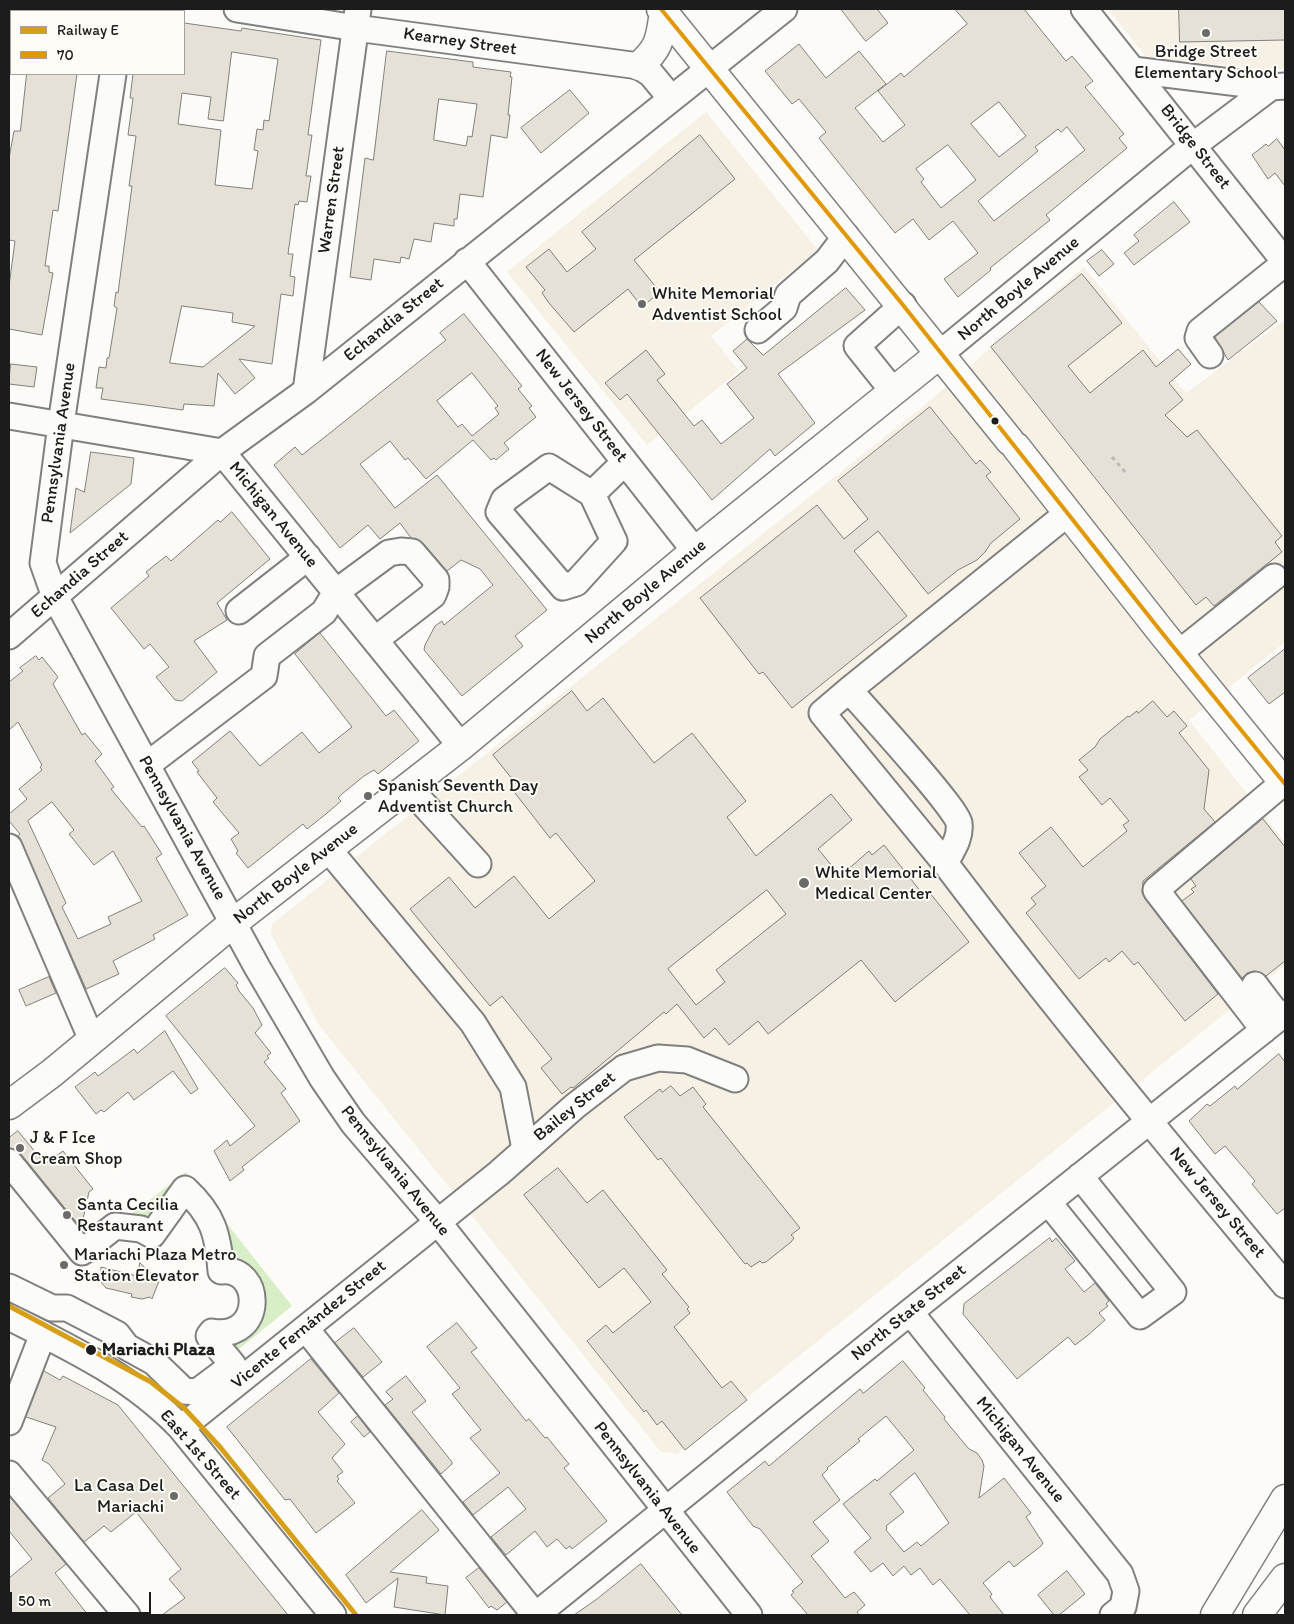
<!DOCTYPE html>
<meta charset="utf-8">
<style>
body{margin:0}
#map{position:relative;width:1294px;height:1624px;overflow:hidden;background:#fcfbf8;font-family:Itim,sans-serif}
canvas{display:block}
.frame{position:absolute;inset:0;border:10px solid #1c1c1c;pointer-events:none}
.legend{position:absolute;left:10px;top:10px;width:175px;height:65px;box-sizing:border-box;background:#fdfcf7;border:1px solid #a3a29f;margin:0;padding:6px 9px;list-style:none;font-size:15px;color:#1c1c1c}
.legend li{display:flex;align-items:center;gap:10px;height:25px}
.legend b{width:25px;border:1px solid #a3a29f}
.scale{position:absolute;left:10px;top:1592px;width:141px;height:22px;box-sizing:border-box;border:2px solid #1c1c1c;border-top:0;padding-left:6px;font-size:15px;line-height:18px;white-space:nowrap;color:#1c1c1c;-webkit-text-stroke:4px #fdfcf7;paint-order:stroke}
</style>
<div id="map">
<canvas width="1294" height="1624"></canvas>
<div class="frame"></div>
<ul class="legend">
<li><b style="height:6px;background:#d69f19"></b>Railway E</li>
<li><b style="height:6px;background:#e19803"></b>70</li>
</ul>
<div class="scale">50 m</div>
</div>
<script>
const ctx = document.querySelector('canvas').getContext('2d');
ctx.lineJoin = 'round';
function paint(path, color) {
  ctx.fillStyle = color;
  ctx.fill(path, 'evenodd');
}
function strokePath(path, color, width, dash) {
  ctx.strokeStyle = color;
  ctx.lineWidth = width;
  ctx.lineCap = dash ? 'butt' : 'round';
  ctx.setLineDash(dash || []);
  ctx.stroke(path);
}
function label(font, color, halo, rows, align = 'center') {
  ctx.font = font + ' Itim,sans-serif';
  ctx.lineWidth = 4;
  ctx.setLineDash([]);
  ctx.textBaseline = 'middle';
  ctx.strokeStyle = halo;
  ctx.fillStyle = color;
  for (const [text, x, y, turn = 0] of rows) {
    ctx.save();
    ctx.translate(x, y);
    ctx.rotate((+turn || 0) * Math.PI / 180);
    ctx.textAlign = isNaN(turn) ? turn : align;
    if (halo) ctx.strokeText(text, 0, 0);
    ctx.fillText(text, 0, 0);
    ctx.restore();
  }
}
paint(new Path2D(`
 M1108,9H1285V69H1266L1147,58Z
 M706,112L818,250L711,336L739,371L647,445L507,272Z
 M1084,267L1186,393L1285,320V642L1189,720L1285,842V965L677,1454L661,1452L319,1025L271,934L272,924L925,405Z`), '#f6f0e5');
paint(new Path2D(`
 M186,1172L292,1306L228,1358L210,1336L243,1326L240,1274L189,1192L151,1234L117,1225Z`), '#d8eec7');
const building = new Path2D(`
 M841,9H877L888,23L866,41Z
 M955,9H1024L1066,61L1072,56L1093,81L1085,87L1124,134L1119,138L1127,148L1046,215L1050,220L990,268L991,270L958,297L944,279L978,253L953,221L929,240L913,219L895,233L819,138L826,132L799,99L792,104L765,71L799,44L826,78L859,51L886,84L855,108L883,142L905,125L878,91L901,73L904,77L967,24ZM999,102L1026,136L999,157L971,124ZM1067,127L1085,150L994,221L978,201L1038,151L1035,147L1058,129L1061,132ZM948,145L976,180L941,208L921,182L924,179L916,169Z
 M1179,9H1285V40L1180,42Z
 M184,23L241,31L242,28L321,40L308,135H312L306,176H311L307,202L299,201L298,205L295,204L288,254H293L290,276L295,277L293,296L281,294L272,364L239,359L255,378L235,394L218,373L214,406L184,404L183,410L101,399L103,388H96L99,367L106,368L107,358H109L117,308L114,306L116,292L118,293L132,186H129L136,136L128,135L133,98H130L133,74H184ZM232,52L278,59L269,121L264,120L263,130L257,129L254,150L258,151L252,189L215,185L221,130L178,124L182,93L211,97L208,119L223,121ZM182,306L233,313L232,322L255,326L203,367L170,363Z
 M387,51L473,62V67L511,72L510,77H512L508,115H510L507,138L491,135L483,197L460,194L457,219H454V226L434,223L431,242L414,239L409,259L401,257L400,263L374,259L371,280L350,277L365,158L373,160ZM439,99L477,104L472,137L468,136L466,146L434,140Z
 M27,74H77L58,211L53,210L45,266H49V272L53,273L42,335L9,329V286L15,241L9,240V158L14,131H20Z
 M570,90L589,113L541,153L521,128Z
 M700,135L735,179L634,260L660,292L642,307L628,289L574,332L549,303L542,293L545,290L526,267L549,249L567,272L596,249L582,232Z
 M1277,139L1285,150V186L1275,173L1268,179L1252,155L1266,144L1268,146Z
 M1174,202L1190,222L1134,265L1124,253L1139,241L1134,235Z
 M1102,250L1114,264L1099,276L1087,261Z
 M1082,274L1122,323L1068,366L1090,393L1143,350L1156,367L1178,349L1191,364L1169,383L1183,400L1165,415L1187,437L1197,430L1282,536L1275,542L1282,552L1214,606L1206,597L1196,605L991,347Z
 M846,288L865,310L778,374L815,423L775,456L770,449L712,500L627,394L620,400L605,383L646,350L665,374L657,380L694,426L702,420L721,444L754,418L727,384L747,368L733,351L747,339L763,355Z
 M1259,302L1277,321L1228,360L1215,337Z
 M464,314L522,386L518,389L532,406L529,408L536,417L504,443L509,449L496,460L494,458L491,460L473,440L426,479L408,458L405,460L390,441L360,464L395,508L437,475L547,610L515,636L523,646L462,696L424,650L425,645L435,626L442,621L444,625L493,585L480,569L461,560L447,571L423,543L411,538L400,523L380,539L368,525L340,548L274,465L295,447L302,455L330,433L446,340L440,333ZM472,373L498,406L495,408L499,414L472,436L462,424L458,427L437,401Z
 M11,364L37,367L34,387L9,384Z
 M930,407L976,464L980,460L991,472L986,476L1020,519L991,543L985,552L977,560L958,570L928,594L878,531L854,551L907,616L792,708L763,672L759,674L700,598L817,505L844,539L868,519L838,481Z
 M91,452L134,458L131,484L70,533L76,488L84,492Z
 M232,512L270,559L217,603L227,620L194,641L217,672L182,701L175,700L156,677L169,667L150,644L144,649L111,608L149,576L146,572L166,556L171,561L218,520L220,522Z
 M320,633L386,716L394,710L419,741L378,774L374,770L364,776L342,794L338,798L341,801L326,814L307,829L303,824L248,868L236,853L238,851L231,839L239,833L213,802L217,798L197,772L199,771L192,762L230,731L260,766L302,732L319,753L352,727L295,654Z
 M1285,649V692L1269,704L1248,678Z
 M36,656L39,660L42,657L58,677L53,684L82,735L85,733L102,754L95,761L114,787L111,789L142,827L144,826L162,854L156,858L188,915L153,935L155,939L113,961L119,974L86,989L18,836L20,834L9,821V814L27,799L19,789L42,770L40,767L42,765L18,722L9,730V682L23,671L20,668ZM52,802L74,830L69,834L94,865L113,851L142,901L108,917L111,924L78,939L62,907L66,903L28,821Z
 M572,691L587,711L603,698L654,763L692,733L746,801L727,817L756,856L831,794L852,820L818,849L837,872L843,868L846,871L869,851L872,855L884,845L925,897L930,893L969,942L895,1002L861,960L768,1034L758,1021L729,1045L715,1028L704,1038L677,1004L666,1014L664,1012L573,1088L571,1087L562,1094L541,1068L552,1059L502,996L490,1006L410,909L449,877L475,908L514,876L549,919L595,881L556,833L550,838L515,793L520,789L493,755ZM767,890L786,914L716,970L725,982L696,1005L668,969Z
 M1153,701L1167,717L1174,711L1187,726L1179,733L1209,770L1204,809L1215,822L1143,881L1142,892L1145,899L1218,994L1185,1021L1138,962L1134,965L1122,951L1109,962L1106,958L1079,979L1026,913L1036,904L1031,898L1046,886L1019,853L1051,827L1083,867L1127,831L1123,825L1129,821L1110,798L1102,805L1079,777L1088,770L1079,760L1095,747L1100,739L1128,716L1129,717L1137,711L1138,713Z
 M1263,819L1285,847V961L1266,976L1254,971L1247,973L1242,978L1182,901L1194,892L1191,889L1196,886L1191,879Z
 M225,968L238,983L236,985L239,991L253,1008L262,1025L255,1033L271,1053L267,1056L269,1058L264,1062L286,1089L281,1093L300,1121L242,1167L244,1170L230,1181L214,1151L227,1140L230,1146L255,1126L166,1016Z
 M49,977L56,993L26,1006L19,990Z
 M165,1031L198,1089L191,1094L173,1071L134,1100L128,1092L104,1112L101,1110L96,1114L75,1087L95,1072L98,1076L134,1049L137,1053Z
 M1279,1054L1285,1062V1208L1277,1214L1252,1184L1255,1181L1225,1146L1215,1154L1189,1121L1207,1104L1210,1106L1235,1086L1237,1089Z
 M671,1086L680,1096L693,1087L706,1104L703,1107L800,1228L791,1235L794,1238L791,1242L766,1262L762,1263L760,1261L751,1267L747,1263L745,1264L661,1158L658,1160L624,1117L660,1089L662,1092Z
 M18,1131L45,1164L63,1151L93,1189L89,1192L81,1228L20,1153L9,1148V1138Z
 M558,1168L587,1203L603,1190L667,1270L662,1274L689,1307L687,1309L690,1313L674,1327L722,1388L731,1381L747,1400L685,1450L662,1421L657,1425L646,1410L644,1412L587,1341L606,1325L613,1333L651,1302L624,1268L599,1288L524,1195Z
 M1050,1238L1052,1242L1056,1238L1075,1261L1065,1269L1084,1292L1095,1283L1109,1301L1106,1304L1108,1306L1099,1313L1105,1320L1087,1336L1075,1345L1068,1337L1017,1379L963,1314L964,1304Z
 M140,1263L159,1281L152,1299L150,1297L142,1299L131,1297L132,1294L106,1288L100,1281L101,1267L137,1276Z
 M457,1323L477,1348L471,1352L526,1421L529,1419L545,1438L547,1437L569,1464L564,1468L607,1521L572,1549L570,1546L566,1549L557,1539L547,1547L535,1531L506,1555L491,1537L526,1509L508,1487L473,1515L463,1502L500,1473L470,1438L481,1430L452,1394L460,1388L427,1347Z
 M354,1328L382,1362L363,1377L335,1343Z
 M311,1359L339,1393L318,1412L345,1444L332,1458L343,1472L337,1476L339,1479L337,1481L355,1503L316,1533L290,1499L285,1500L227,1427Z
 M903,1361L925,1388L923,1390L945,1417L944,1419L969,1449L977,1453L982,1460L984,1466L979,1498L1004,1478L1031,1513L1026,1517L1043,1543L1041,1546L1014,1567L1009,1561L983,1583L992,1594L990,1597L1004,1615H970L940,1579L933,1585L920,1568L911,1575L904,1566L893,1576L883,1563L871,1572L854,1552L871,1538L843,1504L875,1479L877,1481L914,1450L886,1416L858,1439L860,1441L827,1468L828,1469L822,1475L840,1500L813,1522L829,1541L811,1556L845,1598L854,1592L865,1605L857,1612L859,1615H808L791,1595L794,1592L792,1591L803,1582L760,1529L753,1526L727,1492L765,1461L769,1466L860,1389L863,1393ZM915,1473L949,1523L921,1546L917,1542L904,1552L886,1530L887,1528L886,1526L904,1512L890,1494Z
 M44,1371L60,1380L63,1376L118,1405L288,1615H162L185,1598L169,1579L181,1569L136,1512L111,1532L104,1526L84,1542L48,1498L65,1484L49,1464L42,1460L56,1427L26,1417Z
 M406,1376L426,1401L412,1412L452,1462V1464L441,1474L385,1405L393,1399L386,1392Z
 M358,1416L370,1432L364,1437L351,1422Z
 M9,1496L66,1564L55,1573L88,1615H9V1578L32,1559L9,1531Z
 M422,1510L439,1530L390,1572L427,1577L426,1583L448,1586L445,1615L394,1607L398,1578L366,1603L346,1575Z
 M641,1564L682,1615H574L597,1599Z
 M479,1568L507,1602L497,1610L491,1606L489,1608L466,1578Z
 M1067,1571L1085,1594L1059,1615H1054L1038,1595Z`);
paint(building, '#e6e1d6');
strokePath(building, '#81807f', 1);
const minor = new Path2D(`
 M237,9L356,28L639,66L651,74L670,97
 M1084,9L1285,262
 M123,11V9
 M1133,70L1271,87
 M113,74L61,424L43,563L55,597L257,967L322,1078L353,1123L437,1221L749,1615
 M467,261L695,551
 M758,330L784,308L788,295L827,261L846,236
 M941,353L1194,145L1271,87L1285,86
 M1210,355L1198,338L1200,331L1285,263
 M306,391L358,9
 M893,391L857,346L903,305
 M9,416L222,452L461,746
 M592,494L614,541L576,583L563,587L499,512L504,500L549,467L592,494L625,462
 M239,611L308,557
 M9,636L222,452L306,391L784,9
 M1179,653L1274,577
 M849,690C865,708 958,810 959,823C961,838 952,850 945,863L822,713Z
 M849,690L1068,513
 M147,765L264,676L267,656L324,612L336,592L389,553L401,551L412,552L436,580V587L433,595L375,640
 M408,787L478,864
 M9,847L92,1040
 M328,849L473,1023L513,1087L525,1149
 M945,863C1054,1007 1169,1146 1285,1285
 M1255,985L1280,1018
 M1264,1030L1156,890L1284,782
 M9,1162L82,1252L115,1226L141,1229L152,1235L185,1189C213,1215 218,1234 221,1271C263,1266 265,1341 212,1332L209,1336L233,1365L197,1392L184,1391L154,1362L127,1347L117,1334L67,1308H52L9,1287
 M1048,1202L1140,1316L1173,1292L1080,1176
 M910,1312L1120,1574L1126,1591L1123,1607L1113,1615
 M9,1317C71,1348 132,1377 181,1428L333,1615
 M306,1329L535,1615
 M9,1422L43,1334
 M181,1428L499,1173L575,1106L624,1068L658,1058L687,1060L735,1079
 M9,1474L127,1615
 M536,1615L910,1312L1285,1013`);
const major = new Path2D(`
 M661,9L1010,441
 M639,66C660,48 660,39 664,12
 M1016,447L1163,634L1285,784
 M9,1105L52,1073L233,923L461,746L695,551L941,353`);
const highway = new Path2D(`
 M1215,1615L1285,1499
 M1257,1615L1285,1578`);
strokePath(minor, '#81807f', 29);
strokePath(major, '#81807f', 31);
strokePath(highway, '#81807f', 31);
strokePath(new Path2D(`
 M1112,457L1126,473`), '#bbbab8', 3, [4, 4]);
strokePath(minor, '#fbfbf9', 25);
strokePath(major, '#fbfbf9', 28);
strokePath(highway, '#fbfbf9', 28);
strokePath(new Path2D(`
 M661,9L903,305L1163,634L1285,784`), '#e19803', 4);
strokePath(new Path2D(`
 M9,1306L151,1382L184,1408L220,1447L356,1615`), '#d69f19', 5);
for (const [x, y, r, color] of [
 [1206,33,5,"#6a6a69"],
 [642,304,5,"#6a6a69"],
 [995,421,4.5,"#1c1c1c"],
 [368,796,5,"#6a6a69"],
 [804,883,6,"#6a6a69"],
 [20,1148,5,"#6a6a69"],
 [67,1215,5,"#6a6a69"],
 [64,1265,5,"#6a6a69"],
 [91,1350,6,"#1c1c1c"],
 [174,1496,5,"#6a6a69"]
]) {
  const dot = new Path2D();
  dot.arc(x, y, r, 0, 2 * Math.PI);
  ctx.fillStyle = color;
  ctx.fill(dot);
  strokePath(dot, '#fdfcf7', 2);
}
label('18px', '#1c1c1c', '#fdfcf7', [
 ["Kearney Street",460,42,8],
 ["Bridge Street",1195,147,52],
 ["Warren Street",332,200,-82],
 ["North Boyle Avenue",1019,289,-40],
 ["Echandia Street",394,320,-39],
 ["New Jersey Street",581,406,52],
 ["Pennsylvania Avenue",59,443,-82],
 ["Michigan Avenue",273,515,51],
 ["Echandia Street",80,575,-41],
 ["North Boyle Avenue",646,592,-40],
 ["Pennsylvania Avenue",182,828,61],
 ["North Boyle Avenue",296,874,-38],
 ["Bailey Street",575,1107,-39],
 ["Pennsylvania Avenue",395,1171,51],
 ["New Jersey Street",1217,1203,50],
 ["North State Street",909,1313,-39],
 ["Vicente Fernández Street",309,1325,-39],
 ["Michigan Avenue",1020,1450,51],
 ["East 1st Street",200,1455,49],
 ["Pennsylvania Avenue",647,1488,52]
]);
label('18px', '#1c1c1c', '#fdfcf7', [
 ["Bridge Street",1206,52,"center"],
 ["Elementary School",1206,73,"center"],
 ["White Memorial",652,294],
 ["Adventist School",652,315],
 ["Spanish Seventh Day",378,786],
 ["Adventist Church",378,807],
 ["White Memorial",815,873],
 ["Medical Center",815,894],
 ["J & F Ice",30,1138],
 ["Cream Shop",30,1159],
 ["Santa Cecilia",77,1205],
 ["Restaurant",77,1226],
 ["Mariachi Plaza Metro",74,1255],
 ["Station Elevator",74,1276],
 ["La Casa Del",164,1486,"right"],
 ["Mariachi",164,1507,"right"]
], 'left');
label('bold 18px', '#1c1c1c', '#fdfcf7', [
 ["Mariachi Plaza",102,1350]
], 'left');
</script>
